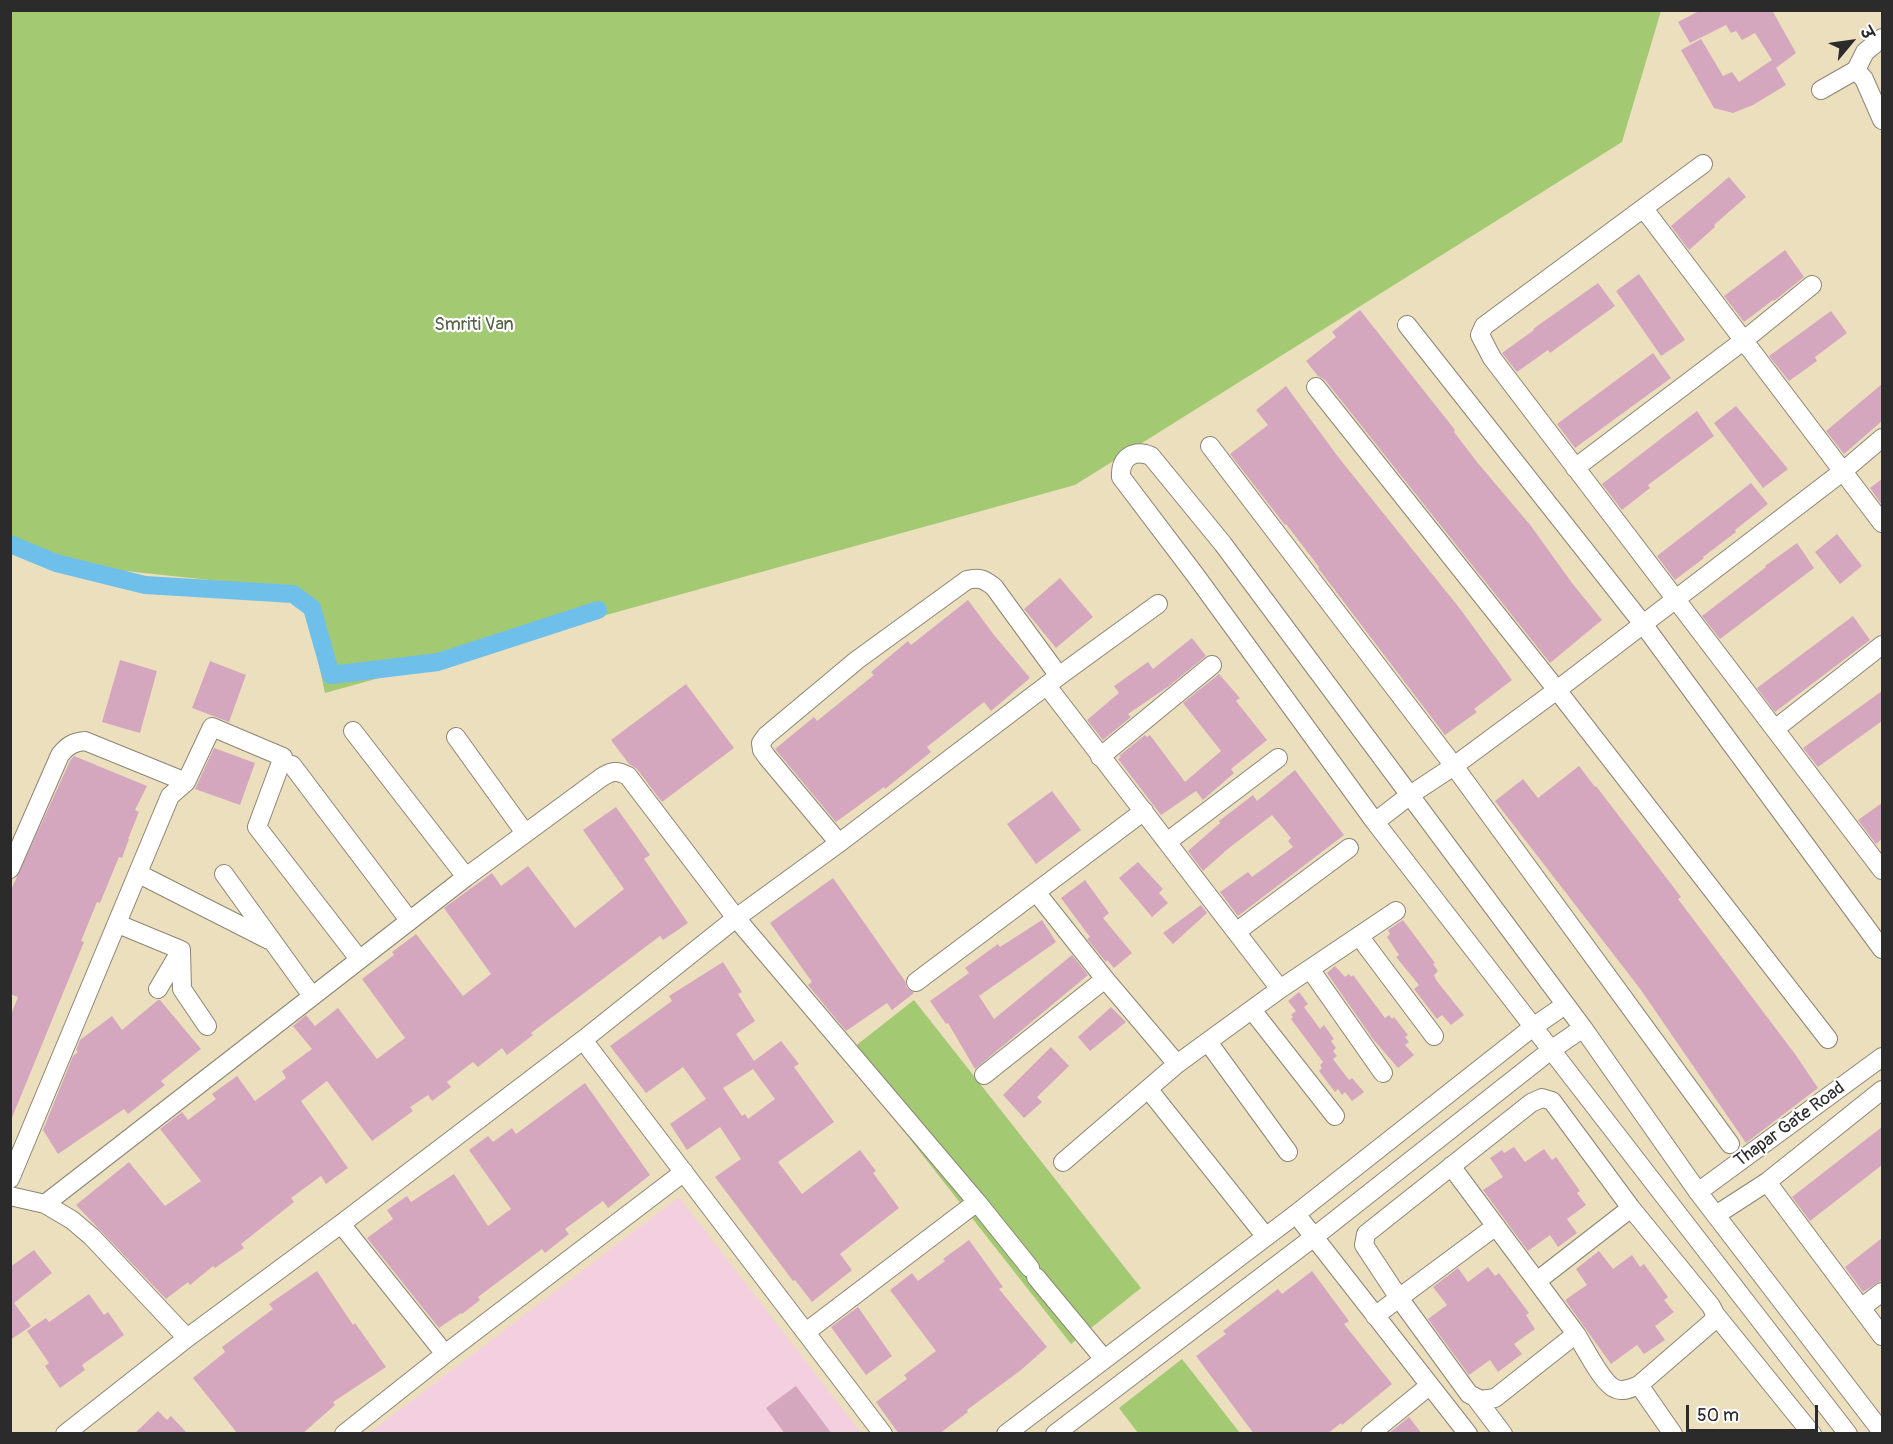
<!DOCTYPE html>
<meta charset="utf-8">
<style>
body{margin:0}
#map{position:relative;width:1893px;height:1444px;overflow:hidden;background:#ecdfbe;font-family:Pangolin,"Playpen Sans Deva",sans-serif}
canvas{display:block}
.frame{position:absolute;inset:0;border:12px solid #2b2b2b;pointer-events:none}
.north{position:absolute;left:1821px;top:12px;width:60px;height:60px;-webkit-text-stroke:4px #fff;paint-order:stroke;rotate:61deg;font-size:16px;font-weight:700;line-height:24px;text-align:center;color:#2b2b2b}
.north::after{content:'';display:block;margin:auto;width:21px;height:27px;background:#2b2b2b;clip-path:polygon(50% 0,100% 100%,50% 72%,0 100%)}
.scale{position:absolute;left:1686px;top:1405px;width:132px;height:27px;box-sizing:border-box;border:3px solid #2b2b2b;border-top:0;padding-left:8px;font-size:18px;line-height:21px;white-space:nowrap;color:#2b2b2b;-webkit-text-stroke:4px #fff;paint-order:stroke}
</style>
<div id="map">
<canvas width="1893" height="1444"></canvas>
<div class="frame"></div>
<div class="north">उ</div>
<div class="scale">50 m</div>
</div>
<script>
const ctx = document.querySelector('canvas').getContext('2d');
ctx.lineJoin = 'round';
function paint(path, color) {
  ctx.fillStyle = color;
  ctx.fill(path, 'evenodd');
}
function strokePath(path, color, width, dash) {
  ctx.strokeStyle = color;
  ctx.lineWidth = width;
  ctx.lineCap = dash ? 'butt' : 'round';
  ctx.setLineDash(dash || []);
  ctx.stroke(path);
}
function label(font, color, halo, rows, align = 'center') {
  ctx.font = font + ' Pangolin,sans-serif';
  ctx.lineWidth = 4.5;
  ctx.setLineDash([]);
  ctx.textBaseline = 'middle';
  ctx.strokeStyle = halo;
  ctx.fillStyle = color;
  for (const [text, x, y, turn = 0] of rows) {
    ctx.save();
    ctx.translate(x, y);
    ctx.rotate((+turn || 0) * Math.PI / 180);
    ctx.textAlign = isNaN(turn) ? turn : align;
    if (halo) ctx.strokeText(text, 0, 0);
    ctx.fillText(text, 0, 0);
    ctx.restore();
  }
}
paint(new Path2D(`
 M679,1197L861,1433L368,1434Z`), '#f3cfe0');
paint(new Path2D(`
 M10,11H1661L1622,142L1075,485L325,693L303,590L88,567L11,536Z
 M914,1000L1141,1288L1071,1344L844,1055Z
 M1182,1359L1240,1433H1138L1119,1408Z`), '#a3c973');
strokePath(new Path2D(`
 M10,544L56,563L145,585L293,594L312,608L331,675L438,662L598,610`), '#6ec0ea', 18);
paint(new Path2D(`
 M1701,10H1772L1796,53L1776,68L1775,66L1786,85L1753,105L1733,113L1714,108L1681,50L1701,39L1723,76L1732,72L1739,82L1772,60L1755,33L1742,40L1736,31L1731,33L1726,25L1690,43L1678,22Z
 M1729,177L1746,197L1714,225L1715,227L1689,250L1671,226Z
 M1785,250L1804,277L1774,301L1773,300L1744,322L1724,296Z
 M1639,274L1685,340L1661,356L1616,291Z
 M1598,283L1615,306L1550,353L1548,350L1517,372L1502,353L1534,330L1533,329Z
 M1360,310L1455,430L1454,432L1477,462L1531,526L1572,583L1602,620L1550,663L1325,380L1318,376L1306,361L1336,337L1332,332Z
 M1831,311L1847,333L1815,357L1817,361L1789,381L1769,356Z
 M1653,353L1671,378L1575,448L1557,424Z
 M1882,384V421L1844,454L1826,431Z
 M1286,386L1339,458L1461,610L1512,680L1474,709L1477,712L1445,735L1318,568L1319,567L1286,524L1285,525L1230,454L1268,425L1256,410Z
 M1736,406L1788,469L1763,488L1714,423Z
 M1697,411L1714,436L1648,485L1650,488L1622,510L1602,484Z
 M1882,479V505L1870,488Z
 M1751,483L1768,504L1735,530L1736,532L1703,557L1704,558L1675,580L1657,556Z
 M1837,534L1862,566L1840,584L1815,552Z
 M1797,543L1814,568L1720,639L1702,616L1766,567L1765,566Z
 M1060,578L1093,617L1056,648L1024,609Z
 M968,600L994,635L1030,678L991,711L984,702L927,747L931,752L885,789L884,787L836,822L775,749L814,717L817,721L874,675L871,672L908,641L911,645Z
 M1853,616L1870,640L1775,712L1757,688Z
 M1192,638L1206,656L1169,686L1128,714L1131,717L1103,740L1087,720L1119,693L1114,686L1148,662L1153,669Z
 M120,660L157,671L140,733L102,722Z
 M210,661L246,675L229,722L192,708Z
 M1219,674L1240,698L1236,701L1267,740L1231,769L1234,773L1203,800L1196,791L1161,815L1118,759L1121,757L1119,756L1145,735L1147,737L1150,735L1185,782L1221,751L1183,703Z
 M686,684L734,748L662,802L637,769L629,764L611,740Z
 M1882,691V721L1818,767L1803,748Z
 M214,748L255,763L240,805L195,789Z
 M74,756L147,786L135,810L139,812L128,839H129L122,858L119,857L100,903L97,902L81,941L84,942L11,1120L10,1017L18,997L10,994V892L70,761Z
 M1579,766L1595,787L1596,786L1681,897L1678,899L1795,1054L1818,1088L1746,1143L1641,990L1495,801L1523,779L1538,798Z
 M1295,770L1344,835L1238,916L1220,892L1248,872L1252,877L1293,847L1288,841L1291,838L1272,815L1229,848L1203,871L1188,851L1220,823L1219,821L1253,795L1257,801Z
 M1052,791L1081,830L1036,864L1007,824Z
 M1882,803V839L1876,844L1858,820Z
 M616,807L650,855L644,859L688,923L663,940L660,936L531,1033L533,1035L507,1055L502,1048L478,1067L473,1062L447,1082L451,1087L432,1101L428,1095L410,1107L413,1111L372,1141L327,1081L301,1101L348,1168L326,1184L321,1176L291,1198L294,1202L241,1244L244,1248L215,1268L213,1266L190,1285L188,1282L166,1299L76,1205L129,1162L165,1206L201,1181L160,1129L182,1112L188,1120L216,1099L212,1094L237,1076L255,1101L286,1078L282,1071L312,1049L293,1026L306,1015L315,1026L338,1008L377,1059L405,1038L362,979L394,955L392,952L416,934L463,996L491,974L444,908L492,873L501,886L528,866L575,928L624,889L583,830Z
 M1138,862L1163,889L1159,893L1168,903L1152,917L1119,878Z
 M833,878L905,981L907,988L914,993L892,1010L887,1003L846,1031L808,985L812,982L770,923Z
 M1085,880L1109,913L1103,918L1132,953L1114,968L1107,960L1106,962L1087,939L1090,937L1061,898Z
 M1201,905L1207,913L1173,944L1163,933Z
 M1042,920L1056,942L979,996L994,1019L1072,955L1088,975L975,1069L948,1023L946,1024L930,1001L969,973L965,968L998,944L1000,947Z
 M1403,920L1435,963L1433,964L1438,971L1434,975L1436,980L1464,1015L1451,1025L1442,1015L1437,1019L1414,989L1419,985L1396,957L1399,955L1387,937L1390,934L1388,930Z
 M723,962L742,992L738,994L755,1021L736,1034L754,1061L781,1041L799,1064L794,1067L834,1122L778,1162L802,1194L860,1150L876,1171L873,1173L899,1208L840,1254L852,1270L812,1302L795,1280L793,1281L715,1177L741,1159L720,1127L687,1150L670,1124L706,1099L683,1067L646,1093L610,1046L672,1001L669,996ZM753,1069L775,1099L748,1119L745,1114L742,1116L723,1088Z
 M1335,966L1345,977L1349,974L1351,977L1353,975L1385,1018L1389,1015L1392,1019L1394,1017L1408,1035L1405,1037L1409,1042L1405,1045L1414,1055L1398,1068L1373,1039L1327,973Z
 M1299,992L1308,1004L1304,1007L1320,1029L1324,1025L1334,1039L1331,1041L1336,1048L1333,1051L1337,1056L1333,1059L1349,1080L1352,1078L1364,1092L1352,1101L1345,1092L1342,1095L1338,1089L1335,1092L1319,1071L1322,1068L1320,1065L1323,1062L1291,1019L1293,1017L1291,1015L1296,1011L1288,1001Z
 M158,1000H160L201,1049L161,1081L165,1085L128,1114L124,1109L58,1154L43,1130L73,1056L78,1052L76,1050L80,1040L112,1016L122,1030Z
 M1111,1007L1126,1022L1090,1051L1078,1037Z
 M1051,1047L1069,1066L1037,1097L1042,1102L1024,1118L1003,1095Z
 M585,1083L650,1175L608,1208L603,1201L565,1229L569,1234L545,1253L542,1249L478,1297L480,1300L462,1314L461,1313L439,1328L367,1238L393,1219L387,1210L407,1196L411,1202L454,1174L488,1226L511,1209L469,1150L488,1136L493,1142L512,1128L516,1134Z
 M1882,1127V1165L1810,1221L1792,1197Z
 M1514,1147L1525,1162L1544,1149L1552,1160L1556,1157L1580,1191L1577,1193L1586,1205L1567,1219L1577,1233L1558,1247L1550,1235L1528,1251L1483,1190L1503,1177L1490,1158L1502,1150L1504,1153Z
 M1882,1238V1280L1863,1292L1845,1267Z
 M969,1240L1003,1287L999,1289L1047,1347L1021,1370L967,1410L968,1412L939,1434H899L876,1402L907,1379L904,1375L936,1351L890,1290L912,1273L918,1281L945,1261L943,1259Z
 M34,1250L52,1273L14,1303L31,1326L10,1340V1267Z
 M1599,1251L1613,1269L1632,1255L1640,1267L1644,1264L1668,1297L1664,1300L1674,1312L1655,1326L1665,1340L1644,1354L1637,1345L1611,1364L1565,1300L1587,1285L1576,1269Z
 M1488,1267L1495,1276L1499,1273L1529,1313L1526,1315L1535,1329L1514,1344L1522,1354L1498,1372L1490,1360L1469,1375L1428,1319L1447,1305L1433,1287L1458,1268L1468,1282Z
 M317,1271L353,1325L355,1323L386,1367L333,1402L335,1405L302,1434H238L193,1378L225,1352L222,1347L273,1309L269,1304Z
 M1312,1271L1349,1321L1344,1324L1392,1384L1342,1425L1341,1423L1327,1434H1254L1196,1356L1226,1334L1223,1331L1278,1289L1282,1294Z
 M89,1294L104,1315L108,1312L124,1335L82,1365L85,1370L60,1388L45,1366L49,1363L27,1331L46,1318L49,1322Z
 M858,1307L892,1356L866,1375L831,1327Z
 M796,1386L832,1434H785L766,1408Z
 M158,1411L167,1420L171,1416L188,1434H134Z
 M1409,1417L1422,1434H1388Z`), '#d5a7bf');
const minor = new Path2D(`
 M1856,70L1865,52L1882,38
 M1821,90L1856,70L1864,79L1882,120
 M1703,164L1484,326L1480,335L1492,358L1882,870
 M1644,209L1882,523
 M1407,325L1643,624L1882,949
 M1316,387L1557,690L1828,1039
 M1210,446L1454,766L1730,1144
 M1575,468L1743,341L1812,285
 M1047,686L1280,989
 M1775,729L1882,645
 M353,731L466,877
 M456,737L525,833
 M1100,757L1212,665
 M292,765L409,920
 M1375,822L1410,795L1454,766L1557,690L1842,472L1882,438
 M1167,842L1278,758
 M839,843L767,757L762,750L761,743L766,736L857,660L967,580C979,577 984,579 994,587L1059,676
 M10,869L60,755C67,746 73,742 85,741L186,782
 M139,874L269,940
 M224,874L312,996
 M1036,892L1105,979L1177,1064
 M118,924L181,950L182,989L207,1026
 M1236,932L1349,848
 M1359,936L1434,1036
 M1310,969L1383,1073
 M916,982L1144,811
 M158,989L181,950
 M1252,1010L1335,1116
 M583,1040L883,1434
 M1208,1042L1288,1152
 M984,1075L1105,979
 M1149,1090L1266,1237
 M1063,1162L1177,1064L1280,989L1396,911
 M1451,1166L1576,1334
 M10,1179L170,796L186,782L212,727L283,757L257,827L359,959
 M1767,1182L1882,1336
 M1698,1192L1882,1057
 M10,1196L45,1204L72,1220L92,1237L187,1338
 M45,1204L466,877L602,777C612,771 617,770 628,776L736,918L977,1202L1030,1268
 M1296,1214L1468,1434
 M1716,1215L1767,1182L1882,1090
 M341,1224L445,1354
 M1036,1277L1104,1359
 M1537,1281L1631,1208
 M1861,1308L1882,1292
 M1715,1314L1812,1434
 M1375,1316L1399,1298L1469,1394L1481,1400L1495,1398L1576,1334C1584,1346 1603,1385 1616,1389C1624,1392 1631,1388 1639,1385L1713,1321L1715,1314L1711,1306L1631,1208L1552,1101L1542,1098L1531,1103L1366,1234L1364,1245L1399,1298L1496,1226
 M806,1332L977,1202
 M1639,1385L1673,1434
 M1475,1397L1503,1434
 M65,1434L187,1338L341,1224L583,1040L736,918L839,843L1059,676L1158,604
 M344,1434L445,1354L684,1172
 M1006,1434L1296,1214L1533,1027L1565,1005
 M1055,1434L1314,1237L1551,1050L1583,1028
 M1370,1434L1429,1386
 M1848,1434L1375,822L1196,576L1121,477C1120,457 1134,449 1151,456L1223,544L1583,1028L1698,1192L1882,1432`);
strokePath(minor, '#8c8574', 20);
strokePath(minor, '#fff', 18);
label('18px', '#556244', '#fff', [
 ["Smriti Van",474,325]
]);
label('18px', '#2b2b2b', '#fff', [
 ["Thapar Gate Road",1790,1125,-36]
]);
</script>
